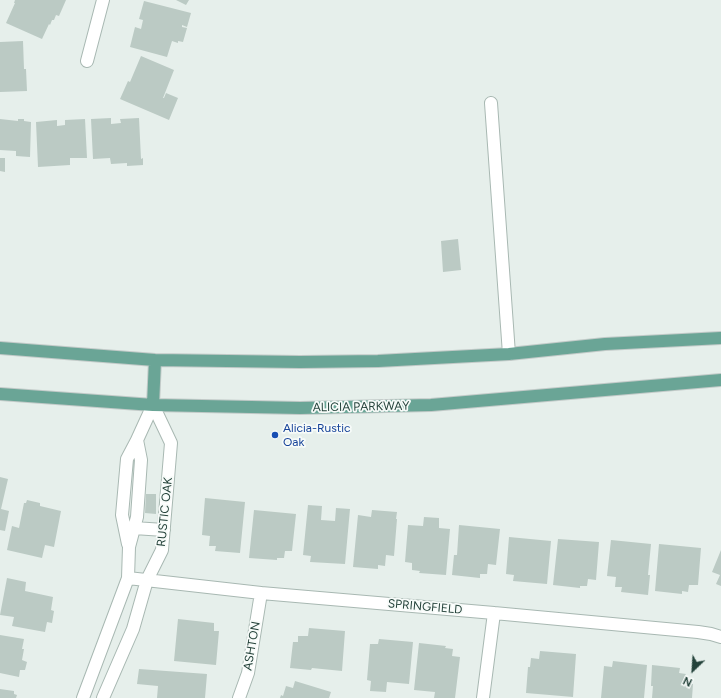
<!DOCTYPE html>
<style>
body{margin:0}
#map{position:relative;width:721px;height:698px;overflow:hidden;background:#e6efeb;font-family:Figtree,sans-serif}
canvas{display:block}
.north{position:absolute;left:673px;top:650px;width:40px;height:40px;-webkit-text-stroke:3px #f7fbf9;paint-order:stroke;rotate:205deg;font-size:11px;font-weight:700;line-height:16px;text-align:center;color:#24423a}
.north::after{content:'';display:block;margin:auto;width:14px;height:18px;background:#24423a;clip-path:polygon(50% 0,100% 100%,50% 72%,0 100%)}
</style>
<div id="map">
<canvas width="721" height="698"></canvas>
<div class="north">N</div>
</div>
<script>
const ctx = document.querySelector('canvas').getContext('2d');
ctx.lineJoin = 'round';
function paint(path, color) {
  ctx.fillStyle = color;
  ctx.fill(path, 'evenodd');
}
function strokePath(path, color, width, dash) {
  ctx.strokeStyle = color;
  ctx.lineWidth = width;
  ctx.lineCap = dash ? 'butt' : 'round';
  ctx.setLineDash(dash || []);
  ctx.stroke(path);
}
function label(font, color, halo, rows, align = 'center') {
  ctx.font = font + ' Figtree,sans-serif';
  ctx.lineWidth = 3.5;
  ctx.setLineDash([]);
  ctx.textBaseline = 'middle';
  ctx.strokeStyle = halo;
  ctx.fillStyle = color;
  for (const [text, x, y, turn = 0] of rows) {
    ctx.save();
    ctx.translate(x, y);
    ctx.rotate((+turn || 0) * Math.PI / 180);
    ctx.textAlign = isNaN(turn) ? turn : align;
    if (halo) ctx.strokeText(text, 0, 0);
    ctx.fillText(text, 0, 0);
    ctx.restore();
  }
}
paint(new Path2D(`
 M15,0H66L59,16L56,15L54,20H52L50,25L49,24L42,39L6,23L15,3H14Z
 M176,0H189L186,5Z
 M144,1L191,13L187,27L182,25V27L187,28L183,42L178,41V43L172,41L167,57L130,47L135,27L141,29L143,20L139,19Z
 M23,41L24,69H26L27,91L0,92V42Z
 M141,56L174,70L163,98H164L166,93L178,98L169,120L120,99L128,81L130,82Z
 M111,118V124L121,123L120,119L139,118L141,159L143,158V165L127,166V163L111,164L110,158L93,159L91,119Z
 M0,119L18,121V119H24V121L31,122L30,157L16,156V151L0,150Z
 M85,119L87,158H70V165L38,167L36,122L57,120V126L65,125V120Z
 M0,158H5V172L0,171Z
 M458,239L461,270L443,272L441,241Z
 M0,477L8,479L1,509L9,511L5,531L0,530Z
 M146,494H156V514L145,513Z
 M205,498L245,502L240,553L215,551L216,546H209L210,536L202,535Z
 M27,500L40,503V506L61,511L54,547L45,545L42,558L7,550L12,526L19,528L24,503H26Z
 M308,505L322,506L321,520L335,521L336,508L350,509L345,564L310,562L311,556L303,555Z
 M254,510L296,514L292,551H285L284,558H277V560L249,558Z
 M372,510L397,512L396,519H397L394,556L386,555L385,566L378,565V569L353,567L358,515L371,517Z
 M424,517L439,518V528L450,529L446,575L419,573L420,571L412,570V563L405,562L408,525L423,526Z
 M459,525L500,529L496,565L488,564L487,574H480V578L452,575L454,555H457Z
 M509,537L551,541L547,584L513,581L514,575L506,574Z
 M558,539L599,542L596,580L588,579L587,586H580V588L553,585Z
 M611,540L651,544L648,575H650L648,595L621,592L622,587H615L616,577L607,576Z
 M659,544L701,548L698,585H689L688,592L682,591V594L655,591Z
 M721,550V586L716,584L720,575L712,572Z
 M7,578L26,582L25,591L53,597L51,610L54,611L52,623L47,622L45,632L12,626L14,617L0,615Z
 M178,619L214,623V631H219L216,665L174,661Z
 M309,628L345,631L342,671L312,668L311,670L290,668L293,642H298V636H308Z
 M0,635L24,639L22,649H24L22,660L27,662L25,670H20L19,677L0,673Z
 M379,639L413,642L409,684L387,682L386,692L370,691L371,681L367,680L370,644H378Z
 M419,643L446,646L445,648L453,649L452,656L460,657L455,698H434L435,692L414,690Z
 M540,651L576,654L573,697L526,693L528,667H530L531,658L539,659Z
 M613,661L647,665L644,698H601L604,666L612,667Z
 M652,665L680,668L679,673L686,674L685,683L693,684L692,698H652L653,686H651Z
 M139,669L207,674L205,698H157L158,686L137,684Z
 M295,681L331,692L329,698H280L281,695L283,696L286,686L293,688Z
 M0,689L14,691V694L17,695L16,698H0Z`), '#bbcac4');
const minor = new Path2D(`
 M87,61L103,0
 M491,103L509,354
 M134,528L164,530
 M128,544L122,515L127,459L137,440
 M128,578L261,593L494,613L698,632L711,634L721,637
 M83,698L128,578L129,547L137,517L141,460L137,440L153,405
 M103,698L133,629L147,580L162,550L171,443L153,405
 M239,698L248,673L261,593
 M483,698L494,613`);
const major = new Path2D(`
 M0,348L155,360L300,362L378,361L509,354L605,344L721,338
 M0,394L153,405L300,408L431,405L721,380
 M153,405L155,360`);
strokePath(minor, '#a8b8b2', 14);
strokePath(major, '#c2cac8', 14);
strokePath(minor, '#fff', 12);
strokePath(major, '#6aa596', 12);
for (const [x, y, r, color] of [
 [275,435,4,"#1a4fb4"]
]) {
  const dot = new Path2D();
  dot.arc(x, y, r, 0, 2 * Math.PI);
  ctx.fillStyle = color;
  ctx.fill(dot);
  strokePath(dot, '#f7fbf9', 1.5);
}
label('12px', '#24423a', '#f7fbf9', [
 ["ALICIA PARKWAY",361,407,-1],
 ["RUSTIC OAK",165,512,-84],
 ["SPRINGFIELD",425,607,5],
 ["ASHTON",252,646,-80]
]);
label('12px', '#164399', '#f7fbf9', [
 ["Alicia-Rustic",283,428],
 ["Oak",283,442]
], 'left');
</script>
